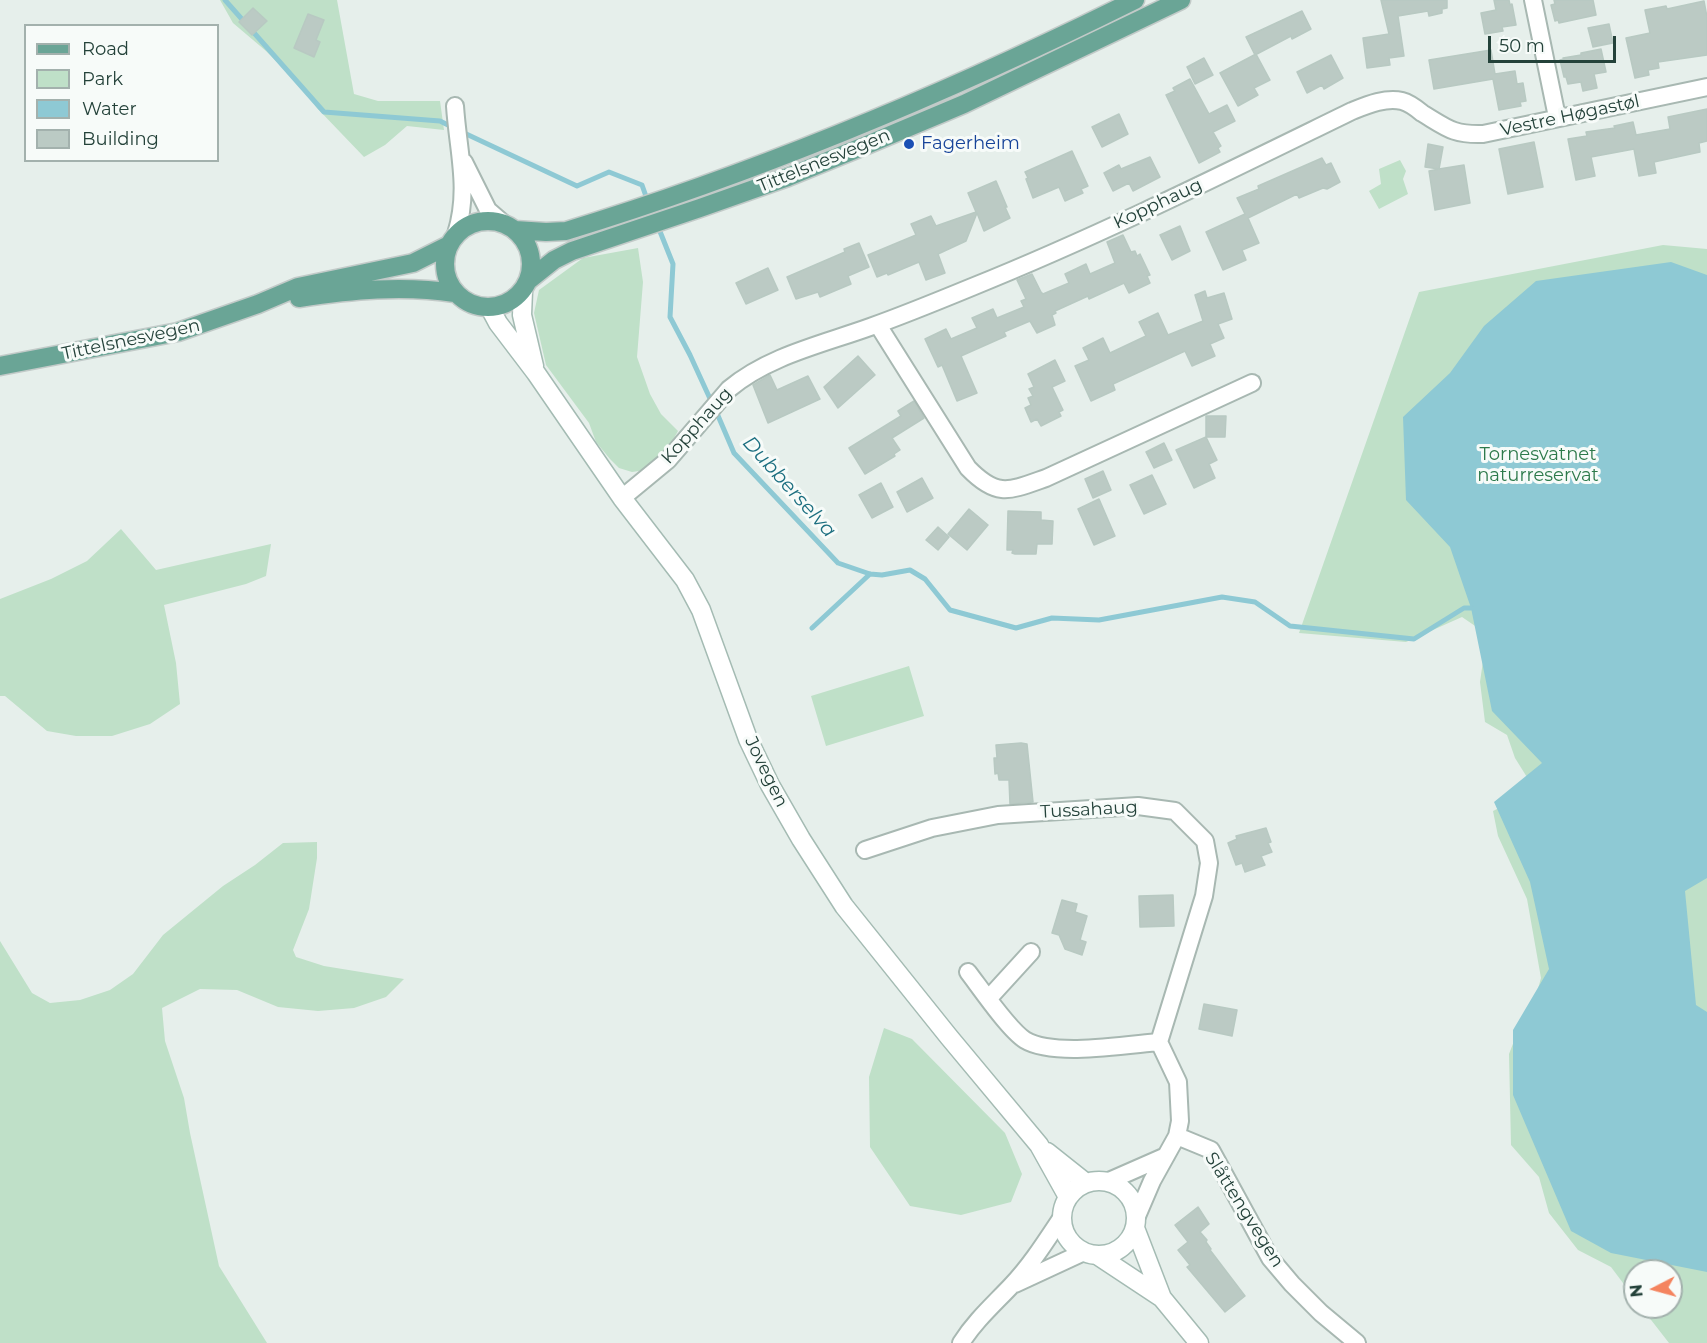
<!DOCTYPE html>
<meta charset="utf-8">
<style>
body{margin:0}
#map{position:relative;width:1707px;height:1343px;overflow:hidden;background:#e6efeb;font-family:Montserrat,sans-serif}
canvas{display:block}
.legend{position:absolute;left:24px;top:24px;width:195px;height:138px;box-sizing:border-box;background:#f7fbf9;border:2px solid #a3b1ad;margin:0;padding:8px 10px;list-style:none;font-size:18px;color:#24423a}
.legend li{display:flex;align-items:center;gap:12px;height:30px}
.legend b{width:30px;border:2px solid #a3b1ad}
.north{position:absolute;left:1623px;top:1259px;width:60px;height:60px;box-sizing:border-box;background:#f7fbf9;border:2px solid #a3b1ad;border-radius:50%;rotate:264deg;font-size:16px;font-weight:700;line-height:24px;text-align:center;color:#24423a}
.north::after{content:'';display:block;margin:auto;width:21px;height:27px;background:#f4845f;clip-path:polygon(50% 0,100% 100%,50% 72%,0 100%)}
.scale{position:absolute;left:1488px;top:36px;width:128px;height:27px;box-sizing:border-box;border:3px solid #24423a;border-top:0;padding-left:8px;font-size:18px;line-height:21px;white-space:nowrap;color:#24423a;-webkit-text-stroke:4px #f7fbf9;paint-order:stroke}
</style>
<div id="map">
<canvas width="1707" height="1343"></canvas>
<ul class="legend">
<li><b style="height:8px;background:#6aa596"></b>Road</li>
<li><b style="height:16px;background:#bfe0c8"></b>Park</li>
<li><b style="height:16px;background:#8ec9d4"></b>Water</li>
<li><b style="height:16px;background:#bbcac4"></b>Building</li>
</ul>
<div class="north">N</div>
<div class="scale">50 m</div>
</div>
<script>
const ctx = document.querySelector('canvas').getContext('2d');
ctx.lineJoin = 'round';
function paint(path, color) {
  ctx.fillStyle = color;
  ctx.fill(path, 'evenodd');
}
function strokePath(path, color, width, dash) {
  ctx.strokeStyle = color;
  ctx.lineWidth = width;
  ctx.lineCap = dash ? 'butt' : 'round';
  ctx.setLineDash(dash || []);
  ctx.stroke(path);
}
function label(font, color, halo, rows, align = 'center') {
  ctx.font = font + ' Montserrat,sans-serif';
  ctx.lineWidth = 6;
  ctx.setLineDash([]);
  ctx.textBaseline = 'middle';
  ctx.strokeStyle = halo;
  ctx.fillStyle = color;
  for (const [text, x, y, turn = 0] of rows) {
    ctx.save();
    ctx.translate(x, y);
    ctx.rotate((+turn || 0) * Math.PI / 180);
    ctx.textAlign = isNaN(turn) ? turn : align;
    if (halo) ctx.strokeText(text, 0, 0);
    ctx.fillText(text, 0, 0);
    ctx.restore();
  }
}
paint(new Path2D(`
 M220,0H337L354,94L378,101H440L444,130L407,126L385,145L364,157L317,108L297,82L266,51L233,23Z
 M1400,160L1406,171L1403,179L1408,194L1379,209L1369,191L1381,184L1379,169Z
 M1663,245L1707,249V1343H1669L1641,1307H1671V1271H1635V1299L1611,1267L1578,1250L1549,1213L1539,1177L1511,1145L1509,1054L1523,1018L1536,996L1541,978L1527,899L1498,836L1493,811L1503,806L1530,782L1515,758L1507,735L1485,722L1480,682L1484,654L1481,630L1462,617L1406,642L1299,633L1419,292Z
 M638,248L643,282L637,357L650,394L661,414L678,431L670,445L646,470L632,472L619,468L610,459L596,442L589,423L546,365L534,313L539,290L583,258Z
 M121,529L156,570L271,544L266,576L246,584L164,605L176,663L180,704L150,724L112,736H76L47,731L5,696H0V599L51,579L87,561Z
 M909,666L924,716L826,746L811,696Z
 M317,842V858L309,909L293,950L296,957L324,966L404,979L386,997L354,1008L318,1011L278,1007L237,990L200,989L162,1008L165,1041L184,1098L190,1133L219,1266L267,1343H0V941L32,993L50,1003L80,1000L110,990L133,974L163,935L223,886L255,865L283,843Z
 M884,1028L912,1039L1005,1133L1022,1174L1011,1202L961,1215L910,1206L870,1147L869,1077Z`), '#bfe0c8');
paint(new Path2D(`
 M1671,262L1707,275V878L1685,891L1696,1005L1707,1012V1272L1611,1253L1571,1231L1513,1095V1030L1549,969L1530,882L1494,802L1542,763L1492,711L1471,608L1450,547L1406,500L1403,417L1450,373L1484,326L1536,281Z`), '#8ec9d4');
strokePath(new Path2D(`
 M225,0L324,112L440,121L454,128
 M462,132L577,186L609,172L642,185L648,202
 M657,224L673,264L670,317L690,355L712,403
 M716,411L734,453L838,563L870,574L882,575L910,570L925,579L950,610L1016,628L1052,618L1099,620L1222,597L1255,602L1290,626L1414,639L1464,608H1471
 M812,628L870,574`), '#8ec9d4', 5);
const building = new Path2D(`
 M1381,0H1447V8L1442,9V13L1429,16L1428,11L1398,16L1404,56L1389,58L1390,65L1367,68L1363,38L1389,34Z
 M1494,0H1509L1510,5L1512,4L1516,25L1502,27L1503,31L1485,34L1481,13L1496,10Z
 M1554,0H1593L1596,15L1559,23L1558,20L1555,21L1551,5L1555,4Z
 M1704,1L1707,17V55L1658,62L1659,68L1648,70L1649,75L1635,78L1626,38L1650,33L1645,10L1666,6L1667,9Z
 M253,8L267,21L252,35L239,22Z
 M1302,11L1311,29L1292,39L1291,36L1255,55L1246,37Z
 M308,14L324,20L316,40L320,42L314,57L294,48Z
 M1609,24L1613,43L1593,47L1588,28Z
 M1601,49L1606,72L1594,74L1597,88L1583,91L1581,82L1568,84L1566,77H1564L1560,60L1564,59L1563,58L1581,55V53Z
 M1491,50L1495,74L1515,71L1517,84L1523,83L1526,101L1520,102L1521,106L1499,110L1493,79L1434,89L1429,60Z
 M1256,54L1270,80L1254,88L1258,95L1238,106L1220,73Z
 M1331,55L1343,78L1324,89L1322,85L1307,93L1297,72Z
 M1204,58L1213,75L1195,84L1187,67Z
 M1190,79L1209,114L1227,105L1235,121L1213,132L1221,146L1218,148L1220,152L1199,163L1166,95L1175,91L1173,88Z
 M1707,109V141L1699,143L1700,152L1654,162L1656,173L1639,176L1634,149L1591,157L1595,176L1576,180L1568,139L1587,136L1586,132L1615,128L1614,126L1633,122L1636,135L1670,129L1668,117Z
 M1119,114L1128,134L1102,147L1092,127Z
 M1534,142L1543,187L1508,194L1499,149Z
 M1428,144L1443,147L1439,169L1464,165L1470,203L1435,210L1429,171L1439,169L1425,167Z
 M1072,151L1088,186L1081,189L1083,193L1065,201L1059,187L1033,198L1026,179L1028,178L1025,172Z
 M1150,157L1160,177L1133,191L1129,183L1113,191L1104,173L1119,165L1121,169Z
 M1322,158L1326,165L1331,163L1340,182L1327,189L1323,188L1299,198L1297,194L1248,218L1259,243L1242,250L1246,260L1223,270L1206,232L1245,214L1237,198L1259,189L1258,186Z
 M996,181L1007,207H1005L1010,218L984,231L977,213L966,241L938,254L945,273L926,280L919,262L888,275L887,273L877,277L868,255L916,235L911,224L931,216L936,226L976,212L968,193Z
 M1180,226L1190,251L1172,260L1160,235Z
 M1123,235L1131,252L1135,251L1137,256L1140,254L1150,275L1147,276L1150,283L1129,293L1124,283L1089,299L1088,296L1055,311L1056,313L1052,315L1055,325L1037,333L1030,321L1004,332L1006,336L961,356L977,393L957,401L942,365L938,367L925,339L946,329L951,339L977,328L972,318L993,309L997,318L1024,307L1021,301L1026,299L1017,280L1032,274L1041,292L1043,294L1069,283L1065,274L1086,264L1090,274L1115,263L1107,242Z
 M859,243L869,267L848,276L851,284L820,297L818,292L796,299L787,277L845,252L844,249Z
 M768,268L778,290L746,304L736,283Z
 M1205,291L1207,298L1224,293L1232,319L1218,324L1224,338L1210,344L1215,356L1192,366L1185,351L1113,384L1115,390L1091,401L1075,366L1089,360L1083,348L1103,338L1110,353L1146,336L1139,322L1158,313L1168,335L1203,321L1195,295Z
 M858,356L875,375L838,408L824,387Z
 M1055,360L1065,381L1052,387L1063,410L1059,412L1061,416L1041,426L1037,419L1031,422L1025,408L1031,405L1028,398L1033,396L1029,389L1034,387L1028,374Z
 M770,375L777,390L808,376L820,399L768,423L753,385Z
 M914,401L924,418L892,438L900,450L894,454L895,456L865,474L849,448L901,416L898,411Z
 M1206,416H1226L1225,437H1206L1217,460L1209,464L1215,478L1194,488L1176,450L1206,437Z
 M1164,443L1172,460L1154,468L1146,452Z
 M1103,471L1111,490L1093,498L1085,479Z
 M1152,475L1166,504L1144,514L1130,485Z
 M922,478L933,498L907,512L897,492Z
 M881,483L893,507L872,518L859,495Z
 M1099,499L1115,536L1094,545L1078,509Z
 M969,509L988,525L967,550L948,534Z
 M1008,511L1041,512V520L1053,521L1052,544H1037L1036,554H1015L1012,553L1013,550H1007Z
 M938,527L949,537L938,550L926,540Z
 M1021,743L1027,744L1033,802L1010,804L1009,780H999L998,773L995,774L994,758H997L996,745Z
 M1266,828L1271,842L1268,843L1272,852L1261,856L1265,865L1245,872L1242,863L1236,865L1228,843L1237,839L1236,836Z
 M1173,895L1174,926L1140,927L1139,896Z
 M1062,900L1077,904L1075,912L1087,916L1080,940L1086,942L1082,955L1065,949L1059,935L1052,933Z
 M1204,1004L1237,1010L1232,1036L1199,1029Z
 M1198,1207L1209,1224L1200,1232L1207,1240L1206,1242L1211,1249L1210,1250L1245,1296L1225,1312L1187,1267L1190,1265L1178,1250L1188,1242L1175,1225Z`);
paint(building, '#bbcac4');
strokePath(building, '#b8c9c2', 1.5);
const street = new Path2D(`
 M1533,0L1557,117
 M455,106C458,152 470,189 456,234
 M464,162L488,210L503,223
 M878,325L968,468C997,498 1009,491 1046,478L1252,383
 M622,498L668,460L729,389C768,356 823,344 870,327C904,315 938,301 972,287C1101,235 1227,172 1352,111C1367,105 1386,97 1402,101C1410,103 1416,108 1422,113C1447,128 1453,135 1483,134L1707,87
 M865,850L932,828L998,815L1138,806L1175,811L1205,841L1209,863L1204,896L1159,1042L1178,1082L1180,1121L1177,1136L1152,1181L1137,1216
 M968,972C981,989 1009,1030 1025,1040C1053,1057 1125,1045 1159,1042
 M989,998L1031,952
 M1177,1136L1211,1150L1270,1258L1292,1284L1321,1313L1357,1343
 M1109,1181L1166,1156
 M1015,1284L1084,1252
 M961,1343C975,1321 993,1305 1011,1286C1031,1265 1046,1241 1062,1217`);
const secondary = new Path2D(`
 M523,291L522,315L534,366
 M490,308L498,323L536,373L622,498L685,580L701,610L748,739L770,785L801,839L844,906L949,1037L1039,1145L1068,1197
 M1047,1152L1086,1183
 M1062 1218a37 37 0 1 1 74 0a37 37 0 1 1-74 0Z
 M1135,1228L1162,1298
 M1097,1255L1162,1298L1199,1343`);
const primary = new Path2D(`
 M445 264a43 43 0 1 1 86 0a43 43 0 1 1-86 0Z
 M515,230L546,232L566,231C762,171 952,91 1135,0
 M529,280L554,260L572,251L700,208L788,177L869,144L964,104L1181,0
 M299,298C352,290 402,285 455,293
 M0,366L178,332L258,304L298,287L413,263L449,245`);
strokePath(street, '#a8b8b2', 20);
strokePath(secondary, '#a4bbb3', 21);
strokePath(primary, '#c2cac8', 21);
strokePath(street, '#fff', 16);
strokePath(secondary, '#fff', 18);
strokePath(primary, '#6aa596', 18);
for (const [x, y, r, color] of [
 [909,144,6,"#1a4fb4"]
]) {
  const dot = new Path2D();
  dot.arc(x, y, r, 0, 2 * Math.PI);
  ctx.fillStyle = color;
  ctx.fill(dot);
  strokePath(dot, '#f7fbf9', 2);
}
label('18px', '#24423a', '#f7fbf9', [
 ["Vestre Høgastøl",1570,116,-12],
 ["Tittelsnesvegen",824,161,-22],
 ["Kopphaug",1158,204,-25],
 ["Tittelsnesvegen",131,340,-12],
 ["Kopphaug",697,426,-48],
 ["Jovegen",766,772,64],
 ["Tussahaug",1089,810,-3],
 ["Slåttengvegen",1244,1210,58]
]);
label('18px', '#164399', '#f7fbf9', [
 ["Fagerheim",921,144]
], 'left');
label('18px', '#2d7a4b', '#f7fbf9', [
 ["Tornesvatnet",1538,455],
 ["naturreservat",1538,476]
]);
label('italic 20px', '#1c6f80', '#f7fbf9', [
 ["Dubberselva",789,487,48]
]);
</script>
